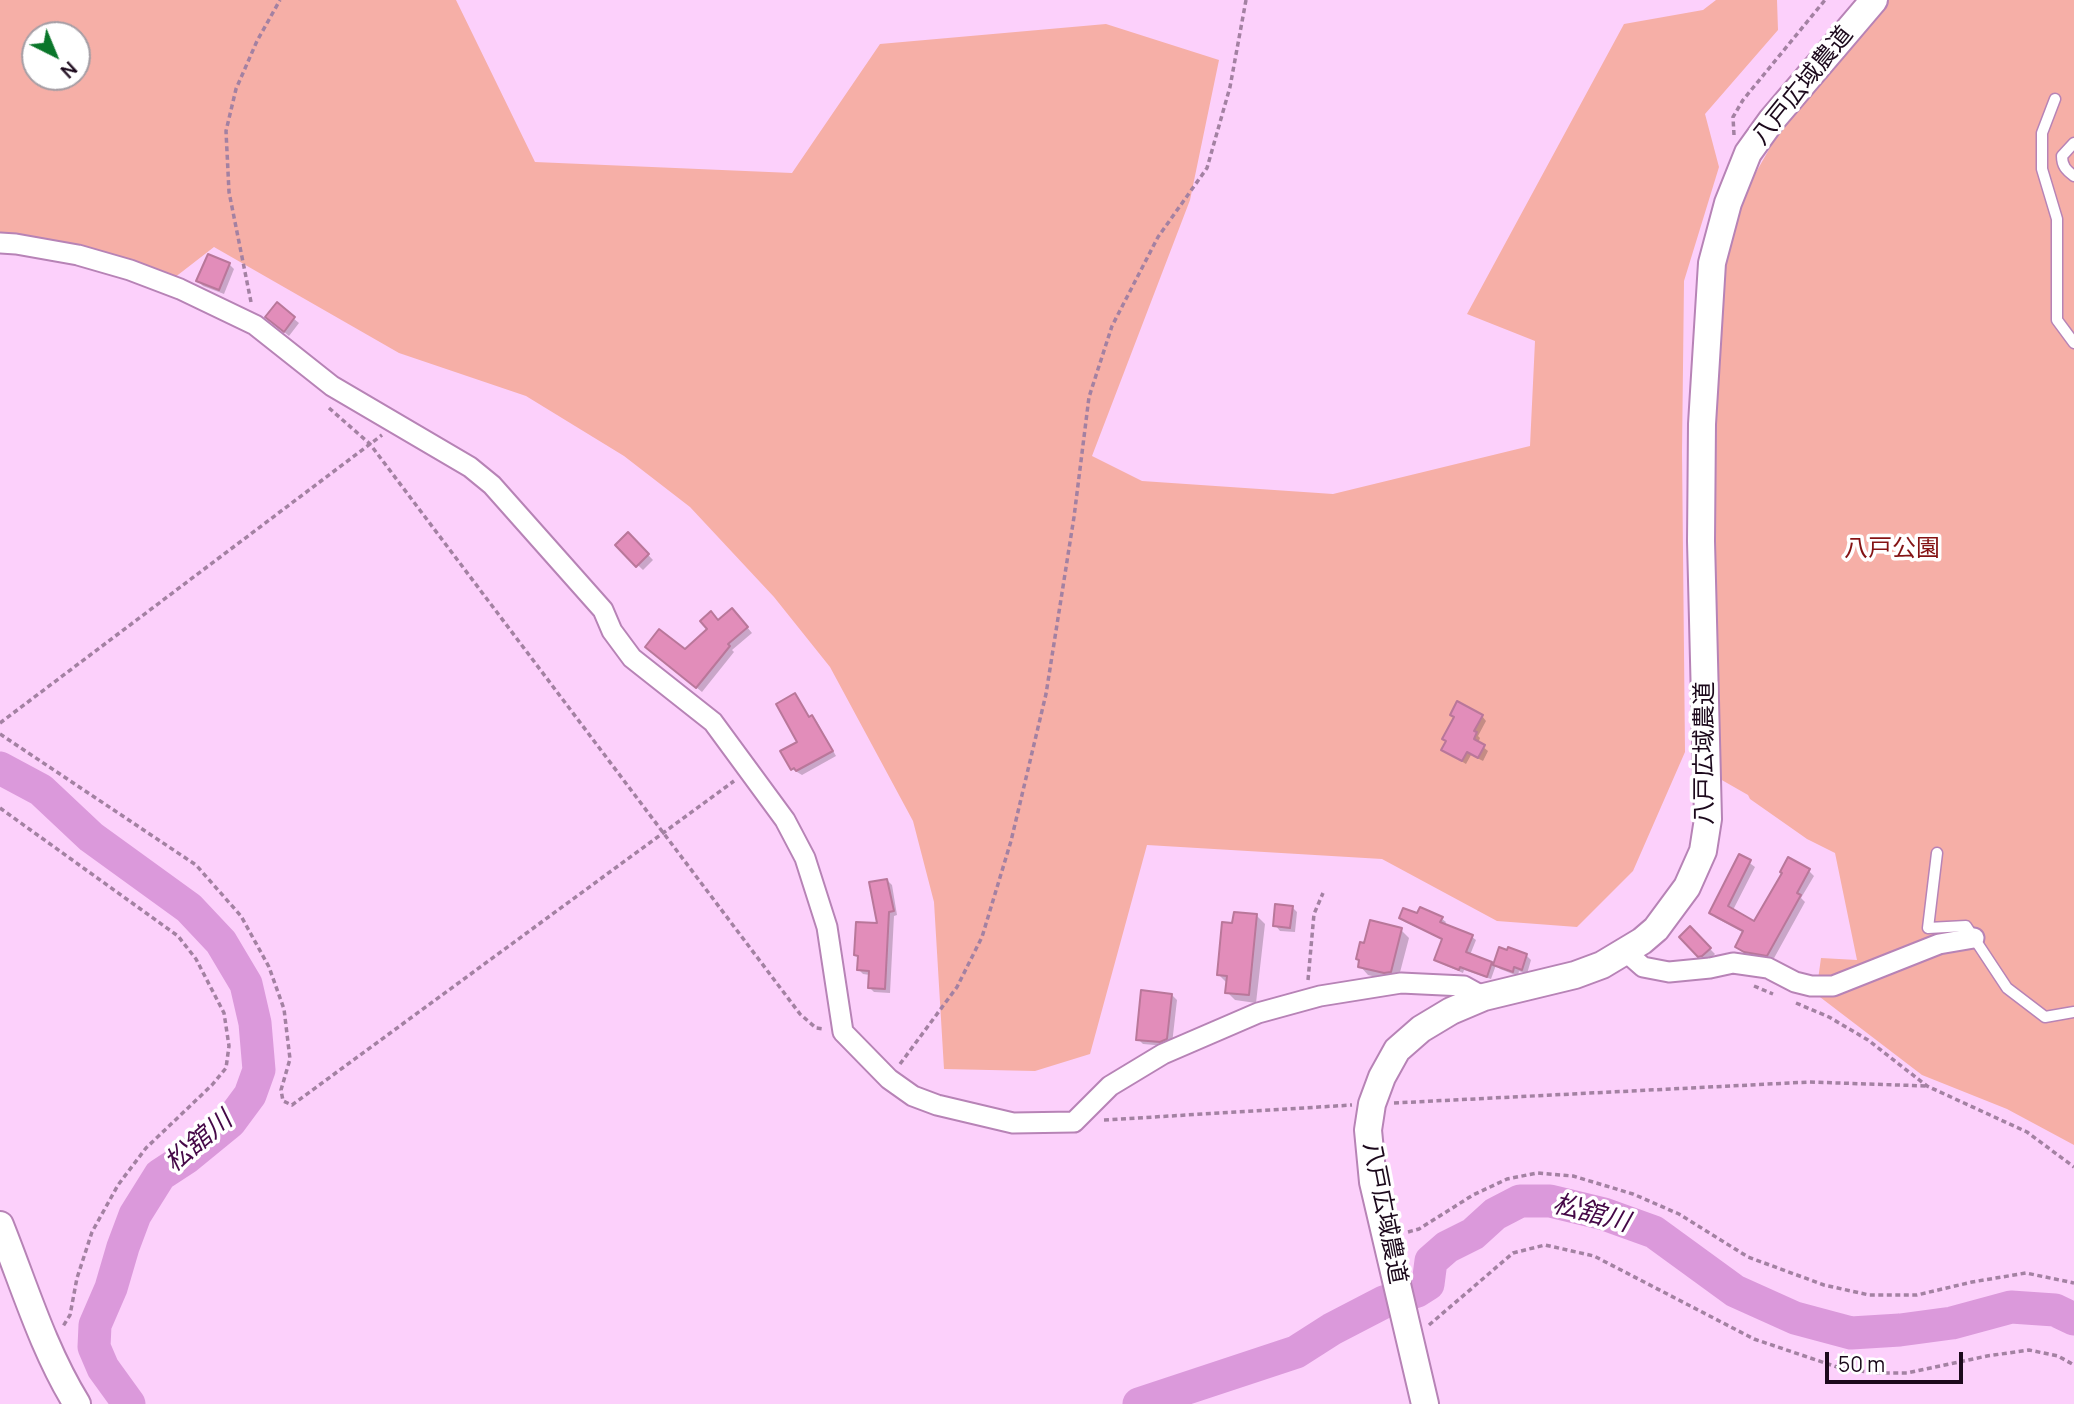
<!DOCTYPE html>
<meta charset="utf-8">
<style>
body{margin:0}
#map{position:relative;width:2074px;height:1404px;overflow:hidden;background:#fcd0fb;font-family:Manrope,sans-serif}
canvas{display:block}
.north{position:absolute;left:21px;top:21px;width:70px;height:70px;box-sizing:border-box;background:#fff;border:2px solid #a49da4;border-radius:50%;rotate:137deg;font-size:19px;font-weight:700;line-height:28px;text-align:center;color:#1c091c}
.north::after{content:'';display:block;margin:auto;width:24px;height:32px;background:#0a762a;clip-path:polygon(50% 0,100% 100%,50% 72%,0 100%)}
.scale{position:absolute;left:1825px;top:1352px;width:138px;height:32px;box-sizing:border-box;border:4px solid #1c091c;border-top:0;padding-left:9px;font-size:21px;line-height:24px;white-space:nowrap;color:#1c091c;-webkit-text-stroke:5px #fff;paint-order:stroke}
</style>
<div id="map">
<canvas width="2074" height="1404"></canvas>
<div class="north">N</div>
<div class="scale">50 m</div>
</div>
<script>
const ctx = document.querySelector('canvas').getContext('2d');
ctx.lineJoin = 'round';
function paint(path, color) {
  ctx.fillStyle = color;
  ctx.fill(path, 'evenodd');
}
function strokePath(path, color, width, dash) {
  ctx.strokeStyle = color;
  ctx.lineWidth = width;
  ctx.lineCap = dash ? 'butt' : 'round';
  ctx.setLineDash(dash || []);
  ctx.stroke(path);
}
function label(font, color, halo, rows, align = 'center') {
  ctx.font = font + ' Manrope,"Noto Sans JP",sans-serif';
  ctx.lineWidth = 7;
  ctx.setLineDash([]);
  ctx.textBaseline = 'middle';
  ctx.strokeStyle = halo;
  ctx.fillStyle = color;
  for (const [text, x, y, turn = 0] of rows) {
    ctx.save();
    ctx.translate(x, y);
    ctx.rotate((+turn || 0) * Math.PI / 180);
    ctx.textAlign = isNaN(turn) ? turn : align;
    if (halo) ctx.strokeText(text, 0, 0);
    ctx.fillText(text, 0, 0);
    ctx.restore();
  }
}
paint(new Path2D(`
 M0,0H456L535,162L792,173L880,44L1106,24L1219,60L1190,200L1092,456L1142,481L1333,494L1530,446L1535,341L1467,314L1624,24L1703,10L1716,0H1777L1778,30L1705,114L1719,167L1684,281L1682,452L1685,752L1633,871L1577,927L1497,921L1382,859L1147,845L1090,1054L1035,1071L944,1069L934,902L913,821L830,667L774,597L690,507L624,456L526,396L399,353L214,247L174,278L0,248ZM35,35H77V77H35Z
 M1887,0H2074V1145L2007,1109L1922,1075L1816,994L1821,958L1857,960L1835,853L1807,839L1750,799L1748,795L1720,779L1710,557L1715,384L1725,255L1742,197L1784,123Z`), '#f6afa7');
paint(new Path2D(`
 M229,264L234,269L224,294L203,286L198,281Z
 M277,305L299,323L289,336L272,322Z
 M628,534L653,560L643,570L617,545Z
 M737,615L752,633L732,650L734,652L702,692L653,652L685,651L719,622Z
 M795,695L810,718L812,717L817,722L836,756L802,775L792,769L799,742Z
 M1482,716L1486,721L1478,736L1480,738L1478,743L1488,751L1483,761L1471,755L1466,764L1443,750Z
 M1740,856L1755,867L1733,910L1755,923L1809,871L1814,876L1801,898L1805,902L1773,960L1751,957L1742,952L1737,947L1744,933L1716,918L1711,913Z
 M887,880L892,885L897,915L894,916L890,993L874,992L869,987L870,975L863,974L859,970V958L856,955L879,925Z
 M1292,907L1297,912L1295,932L1280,931L1275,925Z
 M1257,916L1265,924L1256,1003L1235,1000L1227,992L1228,984L1219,975L1234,925Z
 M1401,918L1442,919L1446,922L1444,926L1472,937L1476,940L1470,955L1491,963L1494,966L1500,949L1526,955L1531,960L1527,974L1519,971L1518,976L1500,969L1496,965L1491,979L1464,970L1463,973L1440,963L1436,960L1444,940L1405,922Z
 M1690,929L1715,954L1708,961H1705L1681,937Z
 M1401,930L1409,938L1398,980L1393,981L1368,975L1360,966L1365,945Z
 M1172,995L1177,1000L1172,1044L1166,1046L1143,1044L1138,1039Z`), '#0003');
strokePath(new Path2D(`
 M0,768L41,790L91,837L189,908L221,942L246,984L255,1023L259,1070L250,1095L230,1122L186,1158L160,1175L135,1215L123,1247L111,1288L95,1325L94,1347L103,1368L129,1404
 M1139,1404L1296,1352L1332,1329L1384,1302L1417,1291L1428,1284L1431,1261L1447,1247L1473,1234L1495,1214L1520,1201H1550L1604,1214L1654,1232L1735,1291L1795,1318L1851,1333L1900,1330L1952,1323L2011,1307L2055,1310L2074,1319`), '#db99db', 33);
const building = new Path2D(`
 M208,254L230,263L219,290L196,281Z
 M277,302L295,317L284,332L265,317Z
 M628,532L649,554L636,567L615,545Z
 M732,608L748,627L728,644L730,646L696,688L645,647L659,629L685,649L707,629L700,621L711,611L718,620Z
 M795,693L809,717L812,715L833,751L796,771L794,768L791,770L780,751L797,742L776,704Z
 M1457,701L1483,715L1474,731L1477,732L1474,739L1485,745L1478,758L1467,752L1462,761L1441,750L1446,741L1442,739L1454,717L1450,715Z
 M1739,854L1751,860L1728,906L1754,921L1782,873L1780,872L1788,857L1810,869L1797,893L1801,895L1767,956L1744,952L1735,947L1743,931L1709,913Z
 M887,879L894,911L889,912L885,989L868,988L869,971L857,970L858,956L854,955L856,922L877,923L869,882Z
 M1275,904L1293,906L1290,928L1273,926Z
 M1420,907L1443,917L1440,922L1473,935L1466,952L1492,962L1487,977L1460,967L1459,970L1434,960L1442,939L1399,918L1403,908L1417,913Z
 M1234,912L1257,914L1249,995L1225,993L1227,976L1217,975L1222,922L1232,923Z
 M1370,920L1402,928L1391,972L1384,973L1358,967L1359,960L1356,959L1360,942L1364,943Z
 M1690,926L1711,948L1702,956L1698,957L1679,937Z
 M1499,947L1507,950L1508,947L1527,954L1522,970L1514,967L1513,972L1493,965Z
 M1141,990L1172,994L1167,1039L1160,1042L1136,1040Z`);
paint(building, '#e28dba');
strokePath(building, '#b9779a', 2);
const lane = new Path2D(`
 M2055,99L2042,133V169L2057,219V320L2074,343
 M2074,143L2062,156C2062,166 2066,170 2074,176
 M1937,853L1928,928L1966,926L2007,988L2045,1017L2074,1012`);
const street = new Path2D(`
 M0,243L16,244L78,255L130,270L180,289L255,325L332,386L470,467L492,485L603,610L612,631L632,658L713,722L785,820L805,858L827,927L843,1032L889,1079L913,1096L937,1105L1013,1123L1074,1122L1110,1086L1163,1054L1258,1013L1320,996L1401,983L1464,986L1484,997
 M1626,952L1643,967L1669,972L1710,968L1733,963L1768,968L1795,982L1811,986H1833L1939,944L1974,938`);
const secondary = new Path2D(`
 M0,1225C24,1285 43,1349 77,1404
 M1425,1404L1373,1182L1368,1130L1372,1104L1382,1077L1397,1050L1421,1029L1451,1011L1484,997L1575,975L1602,965L1642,941L1656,929L1687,887L1703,851L1708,819L1701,541L1702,424L1712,263L1728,203L1748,153L1771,121L1874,0`);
strokePath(lane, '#b783b6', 13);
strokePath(street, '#b783b6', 23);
strokePath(secondary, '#b783b6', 30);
strokePath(new Path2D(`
 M1734,135L1733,117L1743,100L1825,0
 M251,302L229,192L226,131L236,89L257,41L280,0
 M329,408L370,444L800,1014L816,1028L824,1029
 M0,723L382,435
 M0,734L196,865L241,916L269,967L284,1009L290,1059L281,1090L283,1101L292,1105L734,781
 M0,808L178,936L196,959L224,1013L229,1046L226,1068L212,1085L146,1148L118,1185L92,1232L77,1278L70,1315L62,1328
 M1308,980L1314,914L1323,893
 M1754,986L1773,994
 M1796,1003L1829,1017L1868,1040L1927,1086L2027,1132L2074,1167
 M900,1064L957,987L982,937L1011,841L1046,694L1074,517L1089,397L1112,326L1158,237L1207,168L1230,87L1246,0
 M1394,1103L1809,1082L1927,1086
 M1104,1120L1352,1105
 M1408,1232L1419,1229L1473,1195L1507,1179L1537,1173L1573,1176L1633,1194L1679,1214L1748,1257L1824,1285L1869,1295H1917L1972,1282L2026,1273L2074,1283
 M1429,1325L1513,1253L1545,1245L1594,1256L1754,1339L1843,1369L1878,1373H1907L1987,1356L2029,1350L2058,1356L2074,1365`), '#a381a2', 3.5, [5, 3.5]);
strokePath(lane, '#fff', 10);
strokePath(street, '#fff', 19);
strokePath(secondary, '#fff', 26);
label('24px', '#1c091c', '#fff', [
 ["八戸広域農道",1803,86,-51],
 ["八戸広域農道",1705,753,-90],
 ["八戸広域農道",1384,1213,79]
]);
label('24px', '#841314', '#fff', [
 ["八戸公園",1892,549]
]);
label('italic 26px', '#450847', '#fff', [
 ["松舘川",199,1142,-40],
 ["松舘川",1591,1214,15]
]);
</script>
